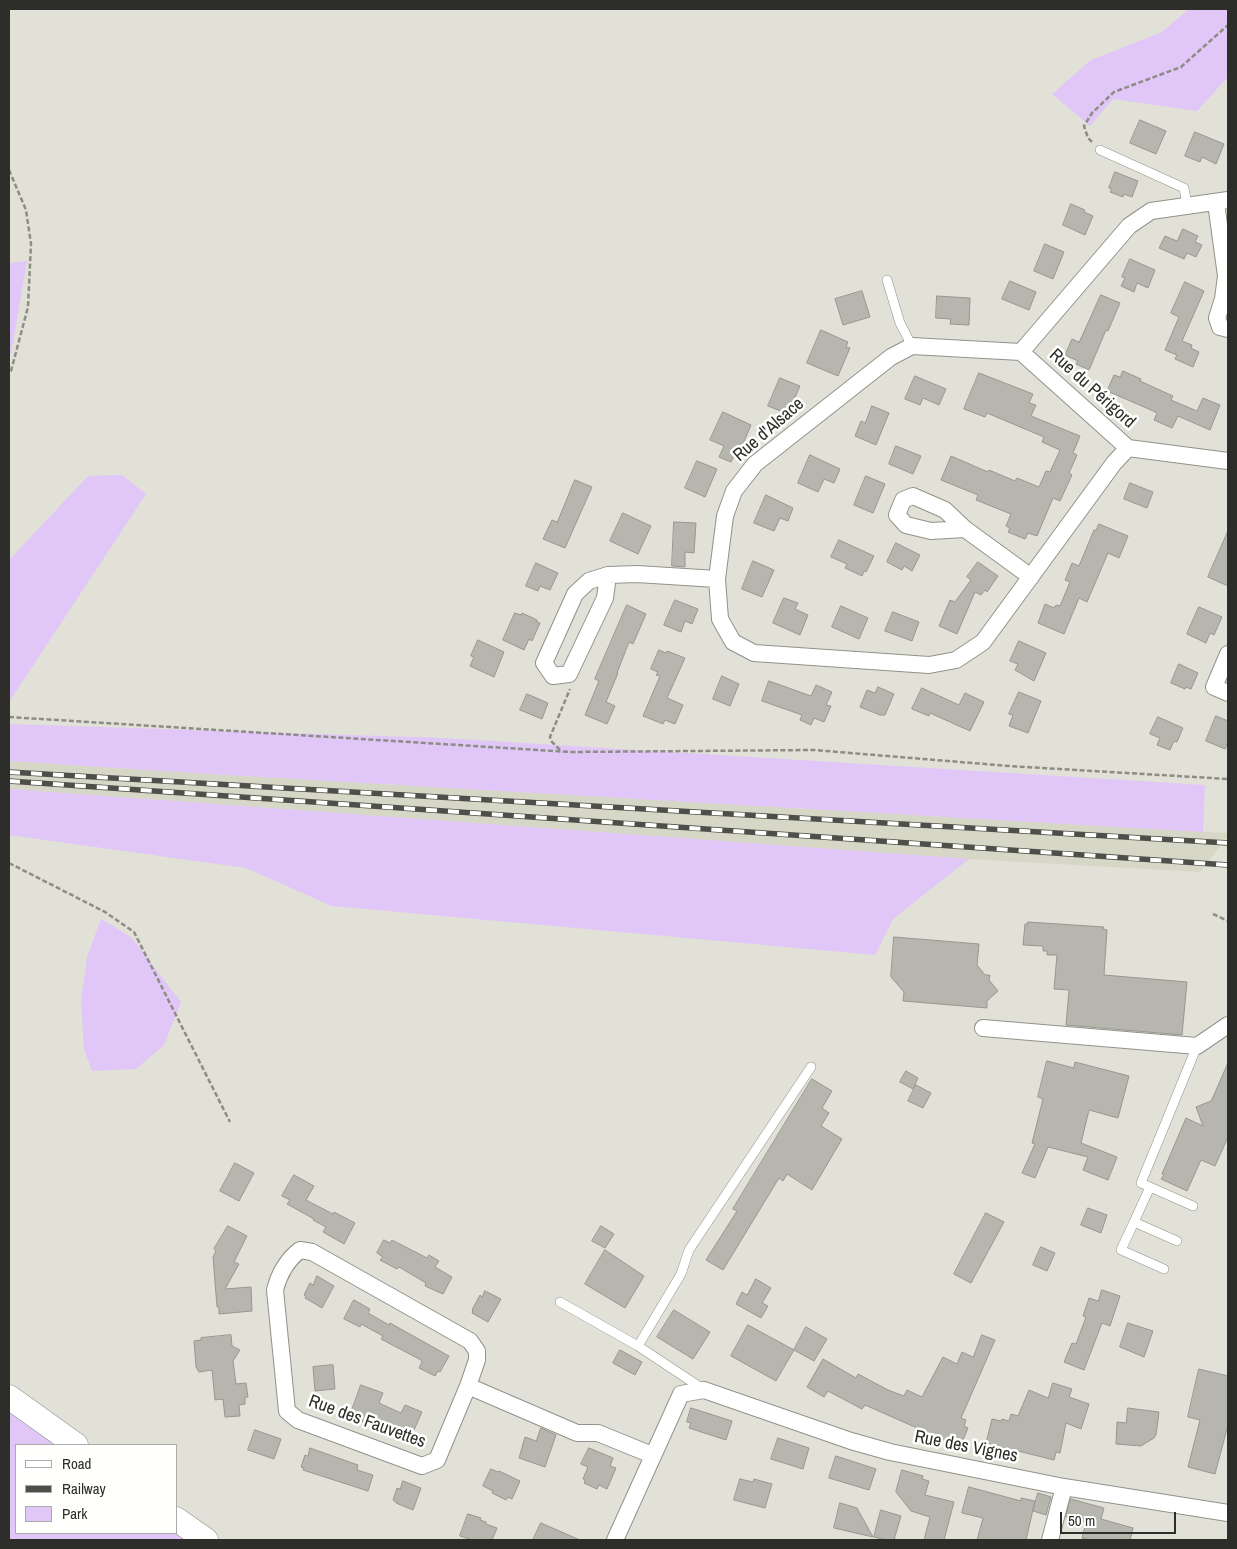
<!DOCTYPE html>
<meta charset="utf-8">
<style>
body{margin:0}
#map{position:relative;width:1237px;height:1549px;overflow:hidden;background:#e1e1d8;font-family:"Archivo Narrow",sans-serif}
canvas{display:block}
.frame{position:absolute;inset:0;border:10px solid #2d2d29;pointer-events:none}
.legend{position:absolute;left:15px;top:1444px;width:162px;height:90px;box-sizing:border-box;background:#fffffe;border:1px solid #ababa9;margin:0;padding:6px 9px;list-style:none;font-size:15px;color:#2d2d29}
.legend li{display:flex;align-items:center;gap:10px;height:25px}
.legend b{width:25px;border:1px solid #ababa9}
.scale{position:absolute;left:1060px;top:1512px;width:116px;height:22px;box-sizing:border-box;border:2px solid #2d2d29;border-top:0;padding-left:6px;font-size:15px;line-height:18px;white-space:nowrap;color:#2d2d29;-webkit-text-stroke:4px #fffffe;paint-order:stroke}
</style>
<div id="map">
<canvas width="1237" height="1549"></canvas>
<div class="frame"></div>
<ul class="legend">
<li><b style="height:6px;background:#fff"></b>Road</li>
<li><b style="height:6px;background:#4f4f4a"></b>Railway</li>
<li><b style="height:14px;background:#e1c6f8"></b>Park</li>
</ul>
<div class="scale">50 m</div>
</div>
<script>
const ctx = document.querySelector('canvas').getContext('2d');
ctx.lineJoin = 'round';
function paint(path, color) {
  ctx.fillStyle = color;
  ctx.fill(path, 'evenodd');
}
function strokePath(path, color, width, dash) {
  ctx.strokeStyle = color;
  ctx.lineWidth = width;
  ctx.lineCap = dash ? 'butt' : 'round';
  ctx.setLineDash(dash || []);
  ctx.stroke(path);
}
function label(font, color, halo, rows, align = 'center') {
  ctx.font = font + ' "Archivo Narrow",sans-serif';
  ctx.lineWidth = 5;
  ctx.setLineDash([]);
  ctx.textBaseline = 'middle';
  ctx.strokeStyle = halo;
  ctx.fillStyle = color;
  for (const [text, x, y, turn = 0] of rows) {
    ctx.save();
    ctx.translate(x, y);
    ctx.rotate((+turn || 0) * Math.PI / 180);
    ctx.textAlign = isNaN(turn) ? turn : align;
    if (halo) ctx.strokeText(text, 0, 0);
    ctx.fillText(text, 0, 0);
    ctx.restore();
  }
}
paint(new Path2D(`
 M9,761L211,774L1203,832L1228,833V836L1200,872L969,859L9,789Z`), '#d7d7c7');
paint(new Path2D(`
 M1189,9H1228V77L1197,111L1113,99L1090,126L1052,94L1091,60L1162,32Z
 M27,261L11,354L9,356V263Z
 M122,475L146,494L9,702V560L88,476Z
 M9,724L443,738L1205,785L1203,832L211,774L9,761Z
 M9,789L969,859L893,919L875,955L332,906L246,868L9,835Z
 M101,919L131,937L181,1002L164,1045L136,1069L92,1071L84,1049L81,1000L87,957Z
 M9,1411L60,1445H16V1533H176L186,1540H9Z`), '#e1c6f8');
const building = new Path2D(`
 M1140,120L1166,131L1156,154L1130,143Z
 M1195,132L1224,144L1216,164L1202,157L1200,162L1185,156Z
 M1115,172L1138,181L1132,197L1124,194L1123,197L1110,192L1112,189L1109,188Z
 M1071,204L1085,210L1084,212L1093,216L1085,235L1063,225Z
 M1183,229L1198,236L1195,242L1202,245L1196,257L1187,253L1184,259L1159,248L1165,236L1177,241Z
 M1045,244L1064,252L1053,279L1034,271Z
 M1130,259L1155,270L1148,288L1137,283L1134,292L1121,286L1125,278L1122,277Z
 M1010,281L1036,292L1029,310L1002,299Z
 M1185,282L1204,291L1182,341L1192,345L1191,348L1199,352L1193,367L1175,359L1177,355L1165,350L1179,317L1171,313Z
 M862,291L870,317L843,325L835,299Z
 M1101,295L1120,303L1108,331L1106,330L1089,370L1076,364L1078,361L1065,355L1072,339L1079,342Z
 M937,296L970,298L969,325L950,324L951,319L936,318Z
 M821,330L848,342L846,347L850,348L838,376L807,363Z
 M1123,371L1141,379L1140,381L1173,396L1171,400L1197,411L1203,398L1220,405L1210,430L1178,416L1172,428L1154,420L1157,413L1151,410L1107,391L1114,375L1120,377Z
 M979,373L1033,394L1029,403L1036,405L1031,416L1080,436L1073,453L1077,455L1069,473L1072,475L1060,501L1053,498L1037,536L1028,533L1025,539L1008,532L1010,528L1006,526L1011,514L976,500L978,495L941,480L951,456L988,472L989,470L1015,481L1017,478L1039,487L1046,471L1050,472L1060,450L1042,442L1044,437L987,413L985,417L964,409Z
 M915,376L946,389L939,405L923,398L920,405L905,399Z
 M780,378L800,386L788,414L768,406Z
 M872,406L889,413L876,445L855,436L861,421L865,423Z
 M723,412L751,425L739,453L736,452L731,462L719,457L724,446L710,440Z
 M896,446L921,456L913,474L889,464Z
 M810,455L840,469L834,483L824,479L818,492L798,483Z
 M697,461L717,469L705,497L685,488Z
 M866,476L885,484L873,513L854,505Z
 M575,480L592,487L565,548L543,539L552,520L557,522Z
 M1130,483L1153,492L1147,508L1124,499Z
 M766,495L793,508L788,521L780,518L774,531L754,523Z
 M623,513L651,526L638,554L610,541Z
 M674,522L696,523L694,553L685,552V567L672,566Z
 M1099,524L1128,536L1119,558L1108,553L1087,602L1079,598L1064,634L1038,623L1045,604L1054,608L1056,605L1060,606L1070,582L1065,580L1072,563L1079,566L1094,530H1096Z
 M1228,531V586L1208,577Z
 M839,540L874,556L866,572L864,571L862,576L845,568L847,564L831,557Z
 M896,543L920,555L912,571L904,566L902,570L887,562Z
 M753,561L774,570L762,597L742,589Z
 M978,562L998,576L987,592L985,590L981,595L975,592L957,634L939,626L950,600L955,602L971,580L967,577Z
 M536,563L558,573L550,590L540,586L538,591L526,586Z
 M784,598L798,603L795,609L808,615L800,635L773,623Z
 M675,600L698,609L692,624L685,621L681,632L664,625Z
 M627,605L646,614L633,644L629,642L617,673H618L606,702L615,706L607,724L585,715L599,681L595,679Z
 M841,606L868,618L859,639L832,627Z
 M1199,607L1222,617L1214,635L1210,633L1206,643L1187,634Z
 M893,612L919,622L912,641L885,631Z
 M515,613L521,615L522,613L537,620V622L540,623L532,641L529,639L524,650L503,640Z
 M478,640L504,652L494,677L470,666L474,657L471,656Z
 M1019,641L1046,653L1034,681L1015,670L1018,664L1010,661Z
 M659,650L666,653L667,651L685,658L667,698L683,705L675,724L665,720L663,724L643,716L660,676L656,675L658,672L651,669Z
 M1179,664L1198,673L1191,689L1186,687L1185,689L1171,683Z
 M722,676L739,684L730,706L713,699Z
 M769,681L811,696L816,685L832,692L826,705L831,706L824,722L814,718L811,725L800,720L802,715L762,701Z
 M878,687L894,694L885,715H880L860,707L867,690L875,693Z
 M922,688L959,705L965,693L984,702L970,731L930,713L929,716L912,709Z
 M1019,692L1041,701L1028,733L1009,726L1013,715L1009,714Z
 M527,694L548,703L542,719L520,710Z
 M1216,716L1228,721V742L1225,749L1206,741Z
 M1158,717L1183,728L1177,742L1174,741L1170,750L1157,745L1160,738L1150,734Z
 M1028,922L1104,927L1103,929L1107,930L1104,975L1187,982L1182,1035L1066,1025L1069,990L1054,989L1057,955H1047V951H1043V946L1023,945L1025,924H1028Z
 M894,937L979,944L977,965L985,975H990L989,980L998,991L987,1001V1008L903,1001L904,992L891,977Z
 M1047,1061L1074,1068L1075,1062L1129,1076L1118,1118L1089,1110L1081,1143L1117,1157L1108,1180L1083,1170L1088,1157L1048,1147L1035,1178L1022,1173L1035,1144L1032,1143L1043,1099L1038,1097Z
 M1228,1063V1137L1215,1166L1201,1160L1187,1191L1161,1179L1164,1175L1162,1174L1186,1118L1203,1126L1196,1107L1211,1101Z
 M906,1071L918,1078L913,1089L900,1082Z
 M812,1079L832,1091L822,1108L829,1113L821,1126L842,1139L812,1190L787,1174L783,1181L779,1178L723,1270L706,1260L737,1211L733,1209Z
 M916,1085L931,1093L923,1108L908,1101Z
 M235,1163L254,1173L239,1201L220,1191Z
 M294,1175L314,1186L306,1200L333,1214L334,1212L355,1223L344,1244L323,1232L326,1227L313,1220L314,1219L287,1204L290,1200L282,1196Z
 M1088,1208L1107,1215L1101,1233L1081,1225Z
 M986,1213L1004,1222L971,1283L954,1274Z
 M228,1226L247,1236L234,1262L239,1264L225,1289L251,1287L252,1311L219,1314V1307H217L213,1257L216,1251L214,1249Z
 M601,1226L614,1234L605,1248L592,1241Z
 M384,1240L390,1243L392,1240L427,1258L429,1255L439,1261L435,1267L452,1277L443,1294L425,1286L426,1283L399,1267L397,1269L380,1260L383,1257L377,1253Z
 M1041,1247L1055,1253L1047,1271L1033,1265Z
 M605,1250L644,1276L625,1308L585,1284Z
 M317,1276L334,1286L322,1308L305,1298L306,1296L304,1295L310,1283L313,1285Z
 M756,1279L771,1288L762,1303L768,1306L761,1318L736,1304L742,1292L747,1295Z
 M1102,1290L1120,1296L1110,1326L1102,1323L1084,1370L1064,1362L1072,1343L1076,1344L1086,1317L1083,1316L1089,1298L1098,1301Z
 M485,1291L501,1299L488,1322L472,1313L473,1310H472L480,1295L482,1297Z
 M354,1300L370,1309L368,1313L389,1325L390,1323L449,1356L440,1372L438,1371L435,1376L419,1368L422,1362L421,1360L381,1339L383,1336L361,1324L360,1327L344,1319Z
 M674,1310L710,1332L693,1359L657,1337Z
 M1128,1323L1153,1331L1144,1357L1120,1347Z
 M748,1325L794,1350L776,1381L731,1356Z
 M806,1327L827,1339L814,1361L794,1350Z
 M231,1335L232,1346L240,1350L233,1361L236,1384L246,1383L248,1397H245V1404L239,1405L240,1416L225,1417L223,1399L215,1400L212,1370L199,1372L196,1367L194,1341L201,1340V1338Z
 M982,1335L995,1340L961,1418L966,1420L964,1426L968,1428L960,1447L865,1405L862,1409L828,1391L824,1397L807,1387L823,1359L856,1378L858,1374L888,1390L904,1396L907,1390L922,1397L943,1357L957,1364L962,1352L973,1357Z
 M620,1350L642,1362L635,1375L613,1363Z
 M333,1365L335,1389L315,1391L313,1367Z
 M1199,1369L1228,1376V1425L1215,1474L1188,1467L1200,1420L1188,1417Z
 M1053,1383L1072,1389L1069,1397L1089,1404L1081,1429L1066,1423L1060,1453L1056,1452L1054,1460L986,1443L992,1419L1001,1421L1002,1419L1009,1421L1011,1414L1018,1416L1029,1390L1048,1398Z
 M361,1385L383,1393L379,1403L401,1413L405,1405L422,1412L414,1430L405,1426L403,1430L374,1417L372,1421L369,1420L363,1423L361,1417L351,1413Z
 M691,1408L732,1421L726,1440L689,1428L691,1423L687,1422Z
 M1128,1408L1159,1412L1156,1435L1154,1438L1141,1446L1116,1444L1117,1422L1126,1423Z
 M541,1428L556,1435L545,1467L519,1458L525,1437L536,1441Z
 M255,1430L281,1439L274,1459L248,1450Z
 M778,1438L809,1448L803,1469L771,1459Z
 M310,1448L358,1465L357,1470L373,1475L368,1491L303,1470L304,1468L301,1467L305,1455L308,1456Z
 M589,1448L613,1458L610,1466L616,1468L607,1489L599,1485L597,1489L584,1483L585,1480L583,1479L588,1467L581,1464Z
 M836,1456L876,1469L869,1490L829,1478Z
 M491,1469L498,1472L499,1471L520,1481L512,1499L508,1497L506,1500L492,1493L493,1491L483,1486Z
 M902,1470L923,1476L922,1479L929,1481L925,1495L954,1502L944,1540H924L930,1517L911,1511L896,1492Z
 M740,1479L753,1482L754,1479L772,1484L765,1508L734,1500Z
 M403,1481L421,1488L413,1510L396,1503V1502L393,1500L397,1488L400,1489Z
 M969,1487L1021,1501V1498L1035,1501L1026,1540H977L983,1518L962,1513Z
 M1038,1493L1051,1497L1046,1515L1033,1511Z
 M1071,1499L1104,1508L1101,1519L1133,1528L1130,1540H1091L1082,1538L1086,1522L1066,1517Z
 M840,1503L857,1508L873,1537L834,1528Z
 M881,1510L901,1516L894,1540H886L874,1537Z
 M468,1514L481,1518L480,1520L486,1522V1524L497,1528L492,1540H472L460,1536Z
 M541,1523L580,1540H533Z`);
paint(building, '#b6b6ae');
strokePath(building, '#97978f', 1);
const lane = new Path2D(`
 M1100,150L1184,188L1187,205
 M887,280L900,323L912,346
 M1150,1187L1134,1222L1177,1241
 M1193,1206L1141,1183L1197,1046
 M1134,1222L1121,1250L1164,1269
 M560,1302L638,1346L703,1389
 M638,1346L681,1274L689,1250L811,1067`);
const street = new Path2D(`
 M1216,203L1226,276L1223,299L1217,318L1220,327L1228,329
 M1021,352L1128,448L1228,461
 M1128,448L1114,463L983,642L956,660L929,665L754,653L733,642L720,619L717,579L725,516L734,491L755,464L891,357L912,346L1021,352L1129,226L1151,211L1228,200
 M965,529L931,531L906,525L897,515L903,500L913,496L945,510L965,529L1031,577
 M608,575L605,598L569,674L553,676L544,663L575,594L589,581L608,575L637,574L717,579
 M1228,654L1214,687L1228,693
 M983,1028L1197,1046L1228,1025
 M468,1386L437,1460L422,1466L298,1420L287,1411L275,1290C279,1274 287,1260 300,1250L312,1252L470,1341L477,1351V1360L468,1386L577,1433H598L652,1455
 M615,1540L681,1394L704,1390L851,1441L890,1452L1064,1487L1228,1513
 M1050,1540L1064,1487`);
const secondary = new Path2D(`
 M9,1397L76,1445
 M176,1519L206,1540`);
strokePath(lane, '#92928a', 10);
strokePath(street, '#92928a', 18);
strokePath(secondary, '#92928a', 25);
strokePath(new Path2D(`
 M1092,142L1088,138L1084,126L1092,113L1114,92L1181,67L1228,25
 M9,170L26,210L31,244L28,307L11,371L9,372
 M9,717L570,752L814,750L1009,766L1228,779
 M560,750L551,741L550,737L570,689
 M9,863L105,912L134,932L230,1122
 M1213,914L1228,921`), '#8d8d86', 2.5, [5, 2.5]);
strokePath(lane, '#fff', 9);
strokePath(street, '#fff', 16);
strokePath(secondary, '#fff', 24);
const rail = new Path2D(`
 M9,772L1228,843
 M9,781L1228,865`);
strokePath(rail, '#4f4f4a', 5.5);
strokePath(rail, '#fffffe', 4, [11]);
label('18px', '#2d2d29', '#fffffe', [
 ["Rue du Périgord",1092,389,42],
 ["Rue d'Alsace",769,430,-41],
 ["Rue des Fauvettes",367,1422,20],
 ["Rue des Vignes",966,1447,11]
]);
</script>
